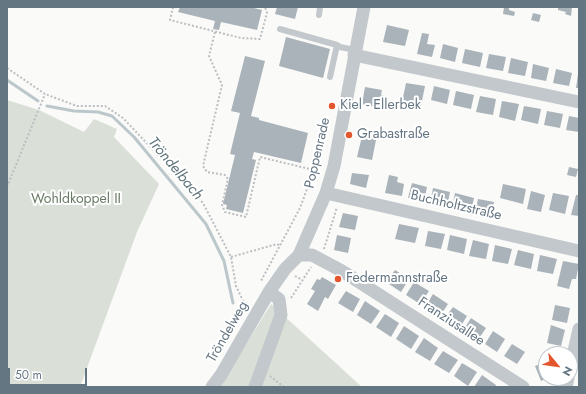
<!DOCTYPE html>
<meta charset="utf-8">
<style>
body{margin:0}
#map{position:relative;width:586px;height:394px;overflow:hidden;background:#fafaf8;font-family:Jost,sans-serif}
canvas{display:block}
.frame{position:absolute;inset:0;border:8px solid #657683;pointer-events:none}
.north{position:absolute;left:538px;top:346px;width:40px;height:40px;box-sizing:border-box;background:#fff;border:1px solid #c1c8cd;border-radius:50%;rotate:119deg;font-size:11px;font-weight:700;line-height:16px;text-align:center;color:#657683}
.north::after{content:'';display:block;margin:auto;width:14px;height:18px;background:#e4572e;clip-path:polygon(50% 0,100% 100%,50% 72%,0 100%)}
.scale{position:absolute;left:8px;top:368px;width:79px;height:18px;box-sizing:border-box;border:2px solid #657683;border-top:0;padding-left:5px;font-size:12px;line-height:14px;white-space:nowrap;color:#657683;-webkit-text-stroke:3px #fff;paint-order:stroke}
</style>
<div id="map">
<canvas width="586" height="394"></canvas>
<div class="frame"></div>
<div class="north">N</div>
<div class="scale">50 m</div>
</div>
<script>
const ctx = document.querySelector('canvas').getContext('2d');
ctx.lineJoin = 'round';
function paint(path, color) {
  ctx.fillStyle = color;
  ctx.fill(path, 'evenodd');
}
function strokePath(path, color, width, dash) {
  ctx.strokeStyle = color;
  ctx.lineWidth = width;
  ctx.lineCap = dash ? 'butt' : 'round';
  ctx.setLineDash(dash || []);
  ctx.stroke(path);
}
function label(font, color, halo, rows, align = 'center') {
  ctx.font = font + ' Jost,sans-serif';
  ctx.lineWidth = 4;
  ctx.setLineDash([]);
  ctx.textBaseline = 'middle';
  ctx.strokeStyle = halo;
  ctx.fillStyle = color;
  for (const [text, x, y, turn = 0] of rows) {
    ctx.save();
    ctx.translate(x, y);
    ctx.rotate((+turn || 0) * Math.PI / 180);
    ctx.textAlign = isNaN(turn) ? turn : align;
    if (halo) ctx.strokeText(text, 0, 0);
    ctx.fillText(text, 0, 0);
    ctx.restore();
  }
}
paint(new Path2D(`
 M7,100L39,110L84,132L94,119L117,129L114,137L159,184L137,232L80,387H7Z
 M271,304L362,387H220Z`), '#dadfd7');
strokePath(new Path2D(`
 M7,80L38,101
 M47,106L74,111L98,112L112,116L134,137L206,224L224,261L233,303`), '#bbc7cb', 3);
paint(new Path2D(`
 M180,7H250L262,10L257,30L221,22L219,30L213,29L215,21L178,12Z
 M277,7H298L295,19L275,14Z
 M504,7H509V10L515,12L514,16L503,14Z
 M558,7H572L571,16L565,14L566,12L558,10Z
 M533,13L541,15L539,22L531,20Z
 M387,25L409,30L405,46L383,42Z
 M422,33L429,34L427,44L435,45L432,57L417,54Z
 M286,37L330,49L323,78L279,66Z
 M443,44L458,48L455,62L440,58Z
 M465,49L483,53L480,67L462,63Z
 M489,54L506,57L503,71L486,68Z
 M245,56L265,61L251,116L259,118V120L308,133L301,163L254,152L252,159L256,160L243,213L226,209L227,205L223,204L235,155L230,154L240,113L231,111Z
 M511,58L528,62L525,76L508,73Z
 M533,64L549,68L546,81L531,78Z
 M556,69L572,73L569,86L553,83Z
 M578,74H579V88H576Z
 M406,83L425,86L421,106L402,102Z
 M434,86L450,90L447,104L431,100Z
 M365,87L382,90L381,95L387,97L385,107L379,106L378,108L362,104Z
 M456,91L474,95L471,109L453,105Z
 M480,96L496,99L493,115L476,112Z
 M502,101L519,104L515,121L499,117Z
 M524,106L541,109L538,124L521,120Z
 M547,111L563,114L560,128L544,125Z
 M569,116L579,118V132L566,130Z
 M363,132L377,135L372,160L357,157Z
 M569,167L578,169L576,177L567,175Z
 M352,173L369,175L366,188L350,184Z
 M389,175L398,177L397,182L404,184L402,196L385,193Z
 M412,183L427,187L424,201L408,198Z
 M503,184L526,189L523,204L500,198Z
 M433,188L450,192L447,207L430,203Z
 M531,191L545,195L541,212L527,209Z
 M455,193L474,198L471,212L452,208Z
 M553,193L569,196L565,214L549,210Z
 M576,195H579V216L571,215Z
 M478,199L494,202L491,217L475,213Z
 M343,213L358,216L355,230L339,227Z
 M399,224L419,228L415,243L395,239Z
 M428,231L445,234L441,249L425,246Z
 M337,235L351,238L348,253L334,250Z
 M450,235L467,239L464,254L447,250Z
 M473,240L489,244L486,259L469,256Z
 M495,245L512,249L508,264L492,261Z
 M518,250L534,254L531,269L514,265Z
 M540,255L557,259L553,274L537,271Z
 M563,261L579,264L576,279H572L569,289L557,286Z
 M395,270L409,279L401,292L386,282Z
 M322,277L336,285L328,299L325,297L318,311L307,304L315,291L311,289L317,279L320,280Z
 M414,282L429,291L420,304L406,295Z
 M346,291L360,299L353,312L338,303Z
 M433,294L448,304L440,316L425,307Z
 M365,301L380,311L371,324L357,315Z
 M555,305L570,308L567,323L552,320Z
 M453,307L467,316L459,329L444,319Z
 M385,314L399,323L391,337L376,327Z
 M471,318L486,328L478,340L465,332L468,328L466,326Z
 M551,325L565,330L561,346L547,343Z
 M404,326L419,336L411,349L396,339Z
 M493,331L505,339L497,352L485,344Z
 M424,338L438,348L430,361L415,352Z
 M512,344L525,352L517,364L504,356Z
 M443,351L458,360L449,373L434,364Z
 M546,362V379L541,381L535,366Z
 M462,363L477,372L468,386L454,376Z
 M482,375L496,385L495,387H474Z`), '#aab3b9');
strokePath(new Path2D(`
 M173,7L170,20L241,38L260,39L267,13L265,7
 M215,32L209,56L222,85L203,166L207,172L225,175L228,179L222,205L225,212L246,217L260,157L314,170L300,208L261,281
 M7,68L45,94L77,106H105L123,118L203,203L231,257L236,286L244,303L248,305
 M7,187L45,94
 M324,249L337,207
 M231,257L277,244L280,246
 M295,276L302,280
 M291,298L311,267
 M270,376L284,387`), '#bbbfc2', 2, [2, 2]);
strokePath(new Path2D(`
 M319,15L320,7
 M280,29L337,45L340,47L355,50
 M330,77L337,45`), '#c3c8cc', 6);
strokePath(new Path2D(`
 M354,55L579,102
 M326,193L579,251
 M299,255H312L342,271L523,387
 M570,369L579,329
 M212,387L221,375L269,292L285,269L299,255L326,193L334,166L364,7
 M255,387L281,315L279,299L269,292
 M566,387L568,378`), '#c3c8cc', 13);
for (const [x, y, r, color] of [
 [332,106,4,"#e4572e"],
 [349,135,4,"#e4572e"],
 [338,279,4,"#e4572e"]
]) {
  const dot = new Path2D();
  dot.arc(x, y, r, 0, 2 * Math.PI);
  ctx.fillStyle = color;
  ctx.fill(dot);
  strokePath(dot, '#fff', 1.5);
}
label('14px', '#657683', '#fff', [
 ["Kiel - Ellerbek",340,106],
 ["Grabastraße",357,135],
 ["Federmannstraße",346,279]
], 'left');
label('14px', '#657683', '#fff', [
 ["Poppenrade",318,153,-77],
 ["Buchholtzstraße",456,206,13],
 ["Franziusallee",451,322,33],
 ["Tröndelweg",228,332,-60]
]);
label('14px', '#687a64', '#fff', [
 ["Wohldkoppel II",76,200]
]);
label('italic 15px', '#60757c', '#fff', [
 ["Tröndelbach",175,169,50]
]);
</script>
